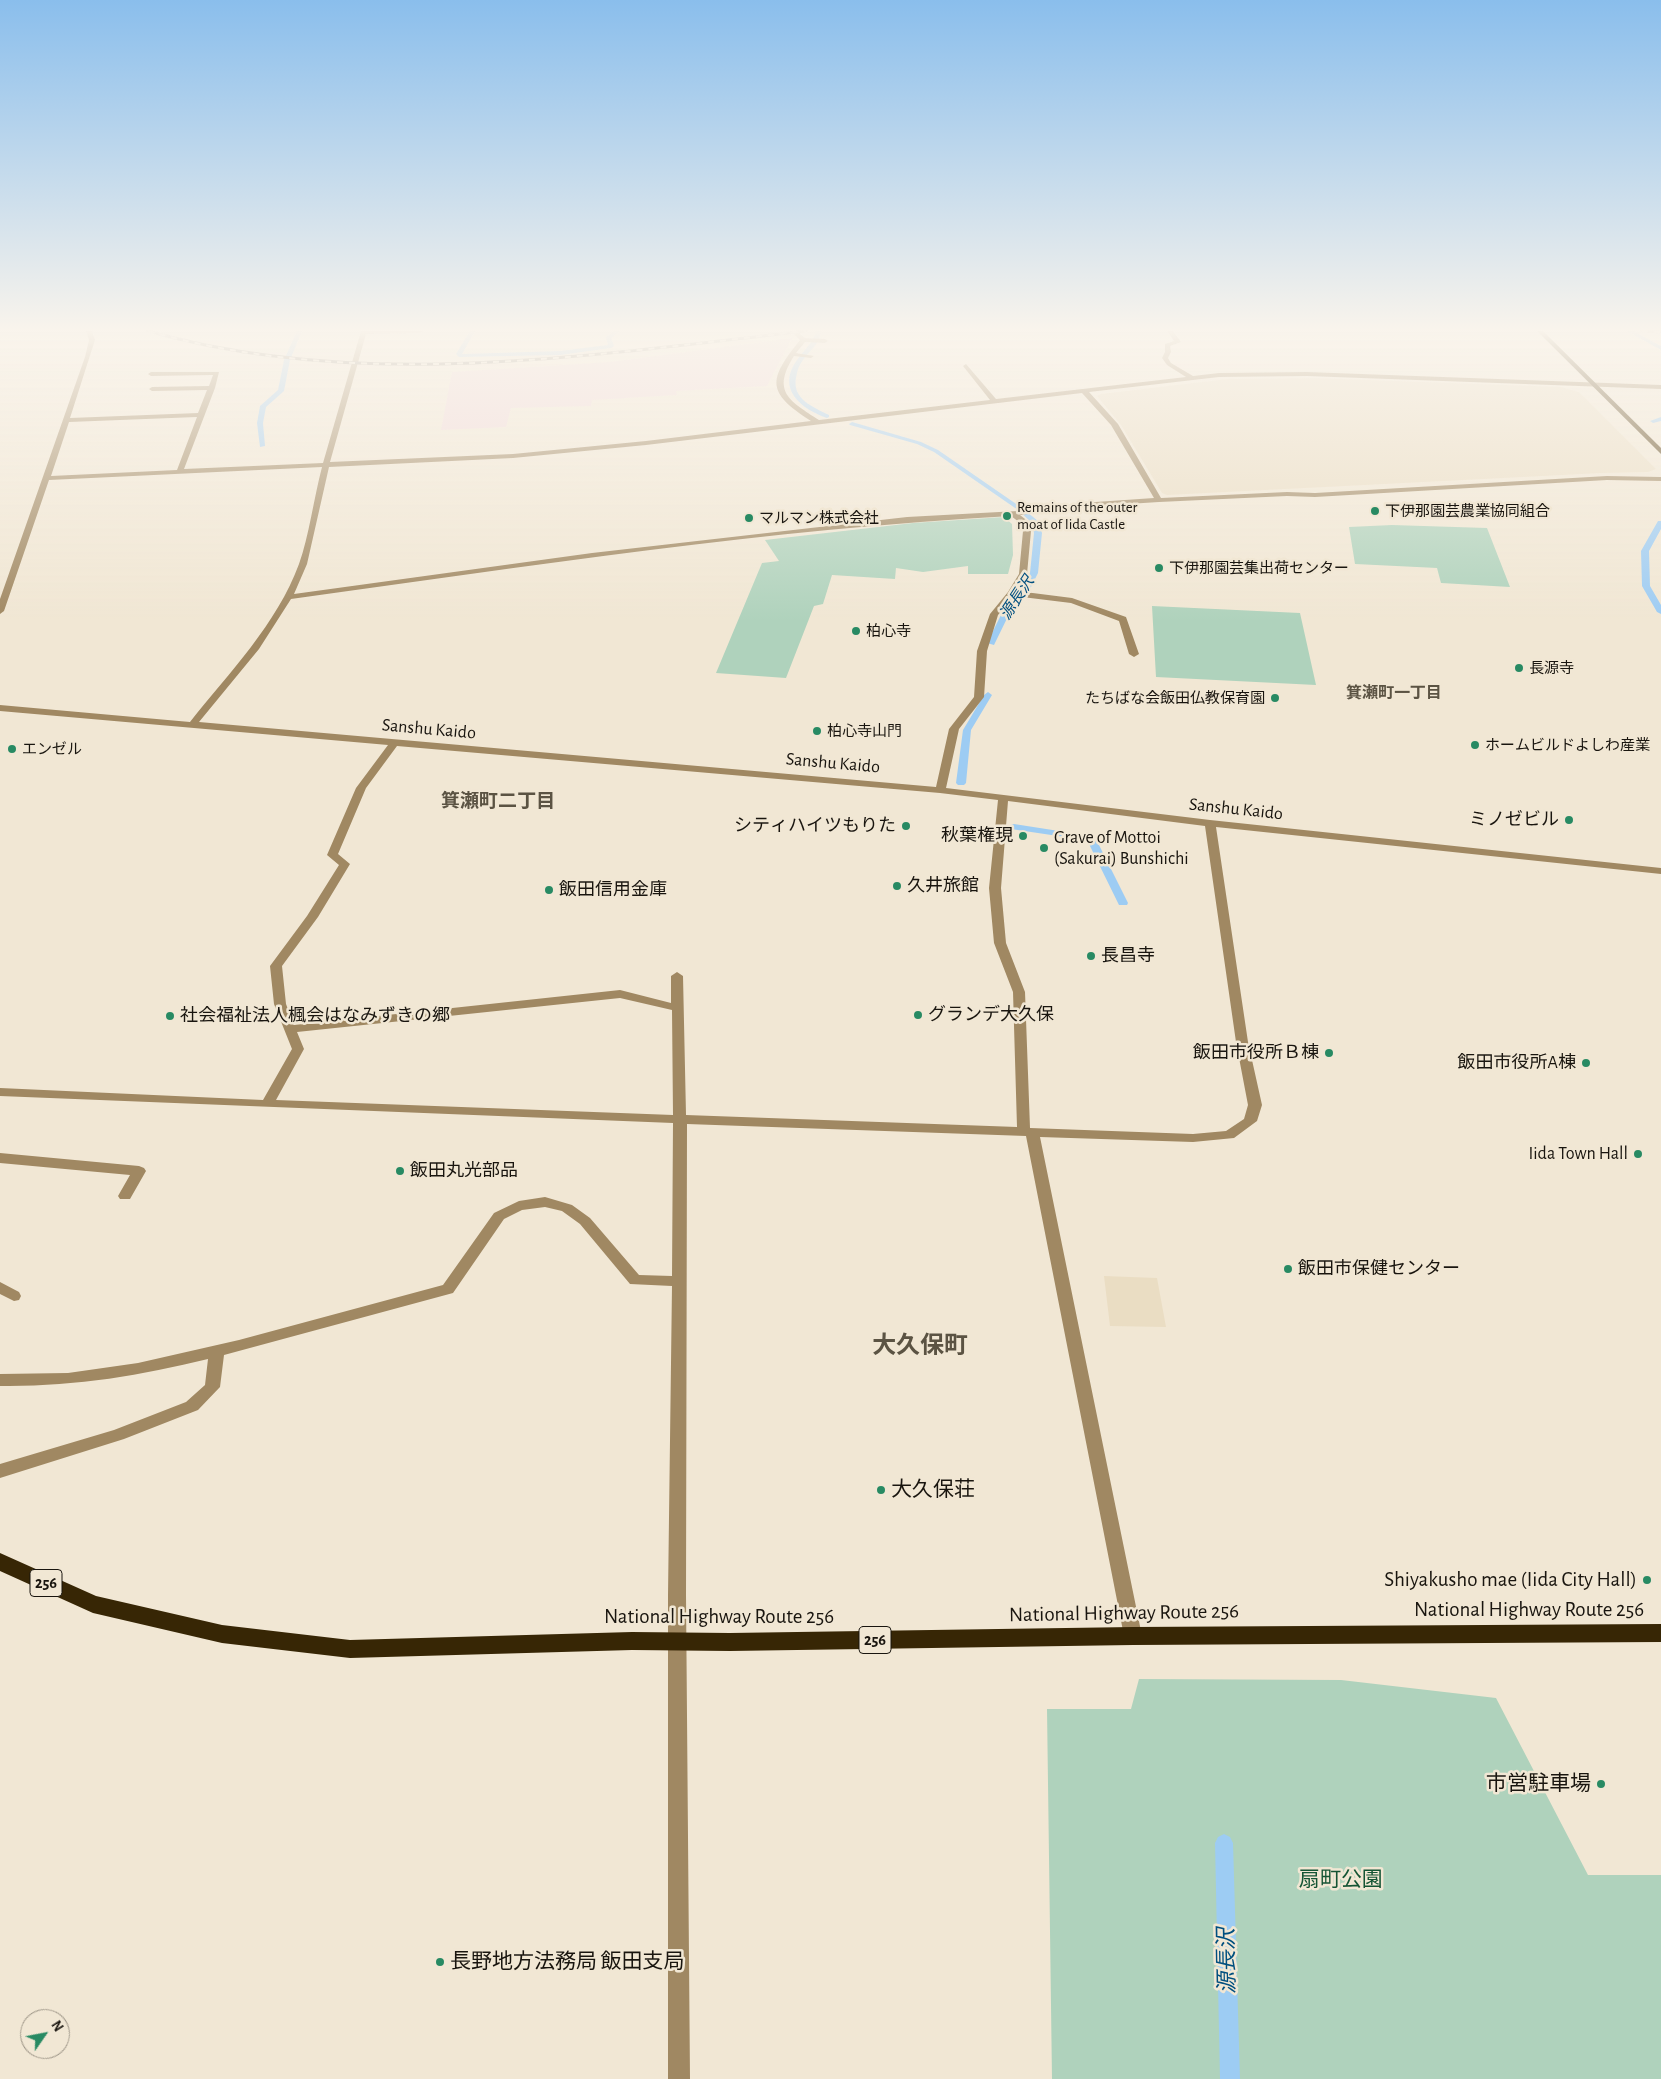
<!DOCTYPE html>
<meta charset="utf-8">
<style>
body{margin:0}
#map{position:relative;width:1661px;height:2079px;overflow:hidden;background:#f1e7d4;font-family:"Alegreya Sans",sans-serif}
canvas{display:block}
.north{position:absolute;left:20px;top:2009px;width:50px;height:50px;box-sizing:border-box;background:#f1e7d4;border:1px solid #9b9385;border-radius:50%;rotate:57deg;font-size:14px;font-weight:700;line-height:20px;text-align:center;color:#19150f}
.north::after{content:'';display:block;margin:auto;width:18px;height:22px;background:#288a63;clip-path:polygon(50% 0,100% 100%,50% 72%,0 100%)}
</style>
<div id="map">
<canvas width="1661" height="2079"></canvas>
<div class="north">N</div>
</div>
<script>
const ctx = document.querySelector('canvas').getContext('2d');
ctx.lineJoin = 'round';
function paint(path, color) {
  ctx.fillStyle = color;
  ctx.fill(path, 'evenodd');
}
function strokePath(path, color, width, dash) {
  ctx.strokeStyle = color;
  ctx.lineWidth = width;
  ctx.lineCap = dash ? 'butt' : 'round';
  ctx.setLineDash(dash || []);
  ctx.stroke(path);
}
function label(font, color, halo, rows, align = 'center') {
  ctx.font = font + ' "Alegreya Sans","Noto Sans JP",sans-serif';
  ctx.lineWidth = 5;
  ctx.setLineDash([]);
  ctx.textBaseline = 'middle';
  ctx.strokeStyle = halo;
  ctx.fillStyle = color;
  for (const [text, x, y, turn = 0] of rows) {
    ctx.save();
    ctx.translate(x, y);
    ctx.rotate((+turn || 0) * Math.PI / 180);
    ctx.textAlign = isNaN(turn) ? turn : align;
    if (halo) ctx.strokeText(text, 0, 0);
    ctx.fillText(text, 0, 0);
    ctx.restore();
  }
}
paint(new Path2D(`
 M792,338L767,386L676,391L677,395L592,400L591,406L511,408L506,427L441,430L452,372L610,362Z`), '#f1d7da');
paint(new Path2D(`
 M1315,378L1561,387L1579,392L1656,469L1648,472L1602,473L1167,495L1162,493L1121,425L1097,396L1101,394L1227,379Z
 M1104,1276L1157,1278L1166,1327L1110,1326Z`), '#eaddc3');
paint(new Path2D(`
 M1004,517L1012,524L1013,555L1008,574H968V566L923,572L896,568L895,579L832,575L823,604L814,606L786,678L716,673L762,563L779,561L765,540L913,523Z
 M1392,525L1487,528L1510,587L1441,583L1437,568L1355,564L1349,527Z
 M1152,606L1300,613L1316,685L1156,677Z
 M1139,1679L1341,1680L1496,1698L1588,1875H1661V2079H1052L1047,1709H1131Z`), '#afd2bc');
paint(new Path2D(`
 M297,331H302L290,360L284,391L266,407L263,423L265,446L260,447L257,423L260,406L278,390L284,360Z
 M470,331H475L462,354L560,351L608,345L606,337L614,331H620L611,338L614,346L611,348L560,355L459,357L456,354Z
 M816,331H821C820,344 810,350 803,360C799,365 797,371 796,378C792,399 813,407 829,415V417L827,418C801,409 776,389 797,360C804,349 813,344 816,331Z
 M1627,331H1633L1661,346V350Z
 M1661,417V421L1653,423L1650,421Z
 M852,422L921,442L938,450L1022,508L1038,521L1042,533L1038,573L1029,591L1015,602L994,645L987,643L1008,601L1023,588L1030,573L1034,533L1031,522L1018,510L934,452L917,444L850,425L849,424Z
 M1658,521H1661V529L1649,551L1650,586L1661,605V614L1657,612L1642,586L1641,551Z
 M988,692L992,695L971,730L966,783L964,785H958L956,783L963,730L984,695Z
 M1014,824L1091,836L1098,843L1128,903L1127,905H1119L1118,903L1089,844L1085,840L1011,829V825Z
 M1224,1834L1230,1837L1233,1843L1240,2079H1220L1215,1843L1218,1837Z`), '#9dccf3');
paint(new Path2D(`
 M86,331H92L95,340L70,418L198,413L207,390L152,391L149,389L152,387L209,386L213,375L151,376L148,374L151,372H219L215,388L184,469L323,463L361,331H423L420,333L366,334L330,462L513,454L646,441L811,421C766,392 768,380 800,340L791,331H797L805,338L825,339L828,341L825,343L805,342L796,353L814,356L811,358L794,356C771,392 790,401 819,420L990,400L963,366L966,364L996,399L1186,377L1167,365L1162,358L1165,352V344L1174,341L1167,331H1173L1181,342L1170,346L1171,352L1168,358L1171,363L1193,376L1219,373L1307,372L1661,385V389L1307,376L1219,377L1089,392L1118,424L1161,498L1287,492L1315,493L1607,476L1661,477V481L1607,480L1315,497L1287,496L1159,502L1081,507L1020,515L1025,519L1031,531L1027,574L1017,591L1072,598L1126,617L1139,654L1134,657L1129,654L1119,621L1071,603L1014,596L998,615L987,651L984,697L959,729L946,788L1210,820L1661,868V874L1216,827L1248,1042L1262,1105L1257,1121L1234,1138L1193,1142L1040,1137L1142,1636L1139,1642L1133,1644L1127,1642L1124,1636L1026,1136L687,1124L686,1595L690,2079H668V1595L672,1286L630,1284L580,1224L562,1211L545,1207L522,1210L504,1219L453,1293L224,1355L220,1387L198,1410L124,1439L0,1478V1464L114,1430L186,1402L205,1385L208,1359C139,1376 71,1387 0,1386V1374L68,1373L138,1363L239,1340L443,1285L494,1213L519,1201L545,1197L572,1205L590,1218L639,1275L672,1276L673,1123L0,1096V1088L263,1100L292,1049L274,1004L270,966L307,916L339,865L327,855L356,788L388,745L0,711V705L190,722C229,673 277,624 299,564C309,536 314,497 322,467L49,480L4,611L0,614V599L85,357L89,340ZM1082,393L1111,425L1154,498L1081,503L1036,510L907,517L592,553L294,594L307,564L329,467L513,458L646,445ZM197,417L177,470L51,476L69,422ZM1011,516L1019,522L1023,531L1019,574L1008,592L990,614L977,651L974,697L949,729L936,787L199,722L259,649L291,599C530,566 770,529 1011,516ZM397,746L940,793L998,800L989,888L994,943L1013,992L1017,1127L686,1115L683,976L677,972L671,976V1003L620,990L294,1025L286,1004L282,966L318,917L350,864L338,854L366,788ZM1008,801L1205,826L1236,1042L1248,1105L1244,1119L1226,1131L1193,1134L1030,1128L1025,992L1006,943L1001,888ZM620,998L672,1010L673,1115L276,1100L304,1049L297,1032Z
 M0,1153L139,1166L144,1168L146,1171L130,1199H120L118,1196L130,1175L0,1163Z
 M0,1282L19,1292L21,1296L19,1300L14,1301L0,1294Z`), '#a08862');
paint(new Path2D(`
 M1537,331H1543L1661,448V454Z`), '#553d11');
paint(new Path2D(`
 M0,1553L96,1596L222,1625L350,1640L632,1632L730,1633L1133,1627L1661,1624V1642L1133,1645L730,1651L632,1650L350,1658L222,1643L93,1613L0,1571Z`), '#372605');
const rail = new Path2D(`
 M148,331C361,392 590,355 806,331
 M1642,331L1661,332`);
strokePath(rail, '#847d71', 3);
strokePath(rail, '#f1e7d4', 2, [6]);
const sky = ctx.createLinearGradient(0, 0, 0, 622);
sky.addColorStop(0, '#8abeec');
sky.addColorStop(0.53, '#f9f4ec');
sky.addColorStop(1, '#f9f4ec00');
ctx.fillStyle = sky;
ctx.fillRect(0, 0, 1661, 622);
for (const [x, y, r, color] of [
 [1375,511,5,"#288a63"],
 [1007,516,5,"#288a63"],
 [749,518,5,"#288a63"],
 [1159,568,5,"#288a63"],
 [856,631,5,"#288a63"],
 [1519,668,5,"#288a63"],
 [1275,698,5,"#288a63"],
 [817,731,5,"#288a63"],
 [1475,745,5,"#288a63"],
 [12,749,5,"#288a63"],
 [1569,820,5,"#288a63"],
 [906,826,5,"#288a63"],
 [1023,836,5,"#288a63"],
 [1044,848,5,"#288a63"],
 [897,886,5,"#288a63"],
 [549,890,5,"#288a63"],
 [1091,956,5,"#288a63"],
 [918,1015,5,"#288a63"],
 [170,1016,5,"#288a63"],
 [1329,1053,5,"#288a63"],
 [1586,1063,5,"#288a63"],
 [1638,1154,5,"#288a63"],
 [400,1171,5,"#288a63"],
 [1288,1269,5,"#288a63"],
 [881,1490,5,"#288a63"],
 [1647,1580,5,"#288a63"],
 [1601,1784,5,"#288a63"],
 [440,1962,5,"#288a63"]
]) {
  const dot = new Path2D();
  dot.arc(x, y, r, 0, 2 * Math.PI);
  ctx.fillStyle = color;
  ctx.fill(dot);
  strokePath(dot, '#f1e7d4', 2);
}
label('15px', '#19150f', '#f1e7d4', [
 ["Remains of the outer",1017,507],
 ["moat of Iida Castle",1017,524],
 ["下伊那園芸農業協同組合",1385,511],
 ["マルマン株式会社",759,518],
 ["下伊那園芸集出荷センター",1169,568],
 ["柏心寺",866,631],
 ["長源寺",1529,668],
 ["たちばな会飯田仏教保育園",1265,698,"right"],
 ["柏心寺山門",827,731],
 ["ホームビルドよしわ産業",1485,745],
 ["エンゼル",22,749]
], 'left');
label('italic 16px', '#004f7f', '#f1e7d4', [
 ["源長沢",1017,598,-57]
]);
label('bold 16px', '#5b5343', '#f1e7d4', [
 ["箕瀬町一丁目",1394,693]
]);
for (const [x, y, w] of [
 [46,1583,32],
 [875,1640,32]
]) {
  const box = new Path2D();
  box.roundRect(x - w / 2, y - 13.5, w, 27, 4);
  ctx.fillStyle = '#f1e7d4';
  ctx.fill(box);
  strokePath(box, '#19150f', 1);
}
label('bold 16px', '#19150f', null, [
 ["256",46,1583],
 ["256",875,1640]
]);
label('18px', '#19150f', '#f1e7d4', [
 ["Sanshu Kaido",429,729,5],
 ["Sanshu Kaido",833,763,5],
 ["Sanshu Kaido",1236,809,6]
]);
label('18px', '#19150f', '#f1e7d4', [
 ["ミノゼビル",1559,820,"right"],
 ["シティハイツもりた",896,826,"right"],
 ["秋葉権現",1013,836,"right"],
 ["Grave of Mottoi",1054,838],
 ["(Sakurai) Bunshichi",1054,859],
 ["久井旅館",907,886],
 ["飯田信用金庫",559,890],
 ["長昌寺",1101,956],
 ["グランデ大久保",928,1015],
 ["社会福祉法人楓会はなみずきの郷",180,1016],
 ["飯田市役所Ｂ棟",1319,1053,"right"],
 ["飯田市役所A棟",1576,1063,"right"],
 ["Iida Town Hall",1628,1154,"right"],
 ["飯田丸光部品",410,1171],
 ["飯田市保健センター",1298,1269]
], 'left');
label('bold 19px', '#5b5343', '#f1e7d4', [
 ["箕瀬町二丁目",498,801]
]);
label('21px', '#19150f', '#f1e7d4', [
 ["大久保荘",891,1490],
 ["Shiyakusho mae (Iida City Hall)",1637,1580,"right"],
 ["市営駐車場",1591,1784,"right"],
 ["長野地方法務局 飯田支局",450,1962]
], 'left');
label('21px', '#19150f', '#f1e7d4', [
 ["National Highway Route 256",1529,1610],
 ["National Highway Route 256",1124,1613,-1],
 ["National Highway Route 256",719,1617]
]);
label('21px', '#145434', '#f1e7d4', [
 ["扇町公園",1341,1880]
]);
label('italic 22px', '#004f7f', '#f1e7d4', [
 ["源長沢",1227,1961,-91]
]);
label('bold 24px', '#5b5343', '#f1e7d4', [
 ["大久保町",920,1346]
]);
</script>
